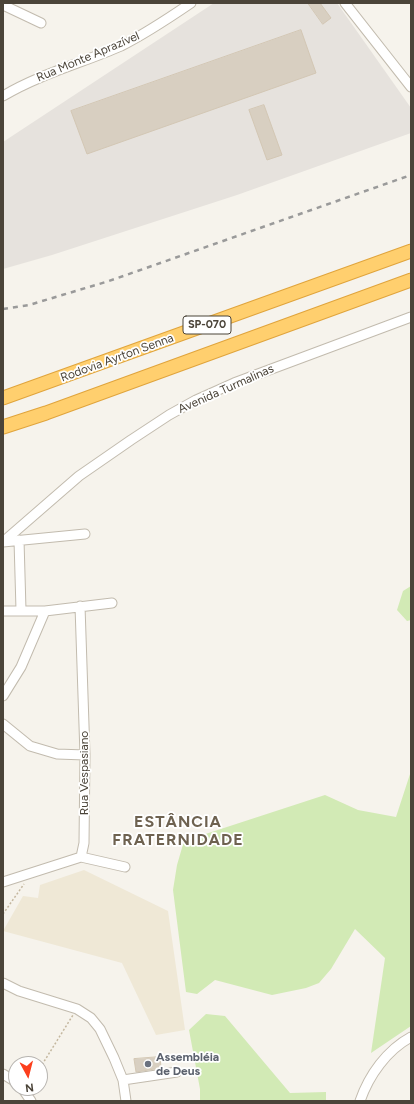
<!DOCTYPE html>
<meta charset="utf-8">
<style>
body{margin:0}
#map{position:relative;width:414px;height:1104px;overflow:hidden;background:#f6f3ec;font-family:Figtree,sans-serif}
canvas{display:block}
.frame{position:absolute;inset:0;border:4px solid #4b4439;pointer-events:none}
.north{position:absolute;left:8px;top:1056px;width:40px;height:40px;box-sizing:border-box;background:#fff;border:1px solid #b7b4b0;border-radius:50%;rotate:173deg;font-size:11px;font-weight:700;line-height:16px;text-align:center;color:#4b4439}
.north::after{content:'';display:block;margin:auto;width:14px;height:18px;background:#fc3f1d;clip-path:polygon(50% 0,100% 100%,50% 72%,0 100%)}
</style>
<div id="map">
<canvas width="414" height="1104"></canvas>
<div class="frame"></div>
<div class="north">N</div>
</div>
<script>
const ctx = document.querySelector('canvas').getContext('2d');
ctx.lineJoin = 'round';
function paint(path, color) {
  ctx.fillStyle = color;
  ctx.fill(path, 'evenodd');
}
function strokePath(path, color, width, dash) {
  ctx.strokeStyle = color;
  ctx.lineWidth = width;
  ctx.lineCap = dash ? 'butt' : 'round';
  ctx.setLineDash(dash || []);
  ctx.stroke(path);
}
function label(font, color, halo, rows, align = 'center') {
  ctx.font = font + ' Figtree,sans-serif';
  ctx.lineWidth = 3.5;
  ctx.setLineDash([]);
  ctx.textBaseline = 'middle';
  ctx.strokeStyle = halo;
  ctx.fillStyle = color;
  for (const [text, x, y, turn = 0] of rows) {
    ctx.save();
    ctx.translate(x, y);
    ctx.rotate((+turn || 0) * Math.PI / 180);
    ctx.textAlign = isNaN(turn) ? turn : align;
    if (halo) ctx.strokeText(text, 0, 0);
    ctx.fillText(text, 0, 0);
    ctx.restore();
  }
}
paint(new Path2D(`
 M214,3H337L411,108V133L237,195L52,255L3,269V142Z`), '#e6e2dd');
paint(new Path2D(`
 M84,870L168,911L185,1030L156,1035L122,963L3,931L23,896L38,898L40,885Z`), '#efe8d6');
paint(new Path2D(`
 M411,586V620L407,621L397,610L403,591Z
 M411,771V1026L371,1053L385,958L355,929L331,969L319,983L306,988L272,995L215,980L197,994L186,992L173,890L177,865L184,841L325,795L358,810L396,817Z
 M206,1014L225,1016L290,1093L326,1092V1101H200V1089L189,1030Z`), '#d2eab5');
const building = new Path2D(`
 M308,3H320L331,18L323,24Z
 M301,30L316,73L87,154L71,111Z
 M264,105L282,155L267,160L249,110Z
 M160,1057L161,1068L136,1072L134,1059Z`);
paint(building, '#d8cfc1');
strokePath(building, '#d3c7b4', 1);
const minor = new Path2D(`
 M345,3L411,87
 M3,5L41,23
 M3,96C40,74 82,63 121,46C145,34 169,18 191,3
 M19,540L21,610
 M3,542L79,476L131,440L169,415L196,400L234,383L411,317
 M3,542L85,534
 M3,611H45L112,603
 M3,696L21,667L45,611
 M3,724L30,746L57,754L85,755
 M81,857L125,867
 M3,882L81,857L84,843L85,755L80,606
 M3,983L19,991L77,1009L91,1018L100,1029L114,1058L123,1080L126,1101
 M3,1074L16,1082
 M123,1080L177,1072
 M22,1088L31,1101
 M360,1101C369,1075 387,1050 411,1037`);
const highway = new Path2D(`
 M3,398L411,251
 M3,427L46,413L411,280`);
strokePath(minor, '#c2bbae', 11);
strokePath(highway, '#e0a43c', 15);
strokePath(new Path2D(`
 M3,914L24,884
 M40,1068L73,1015`), '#c4b79f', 1.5, [2, 2]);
strokePath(minor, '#fff', 9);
strokePath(highway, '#ffcf6e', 13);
strokePath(new Path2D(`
 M3,309L29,305L109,281L411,175`), '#9a9a9a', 2.5, [5, 5]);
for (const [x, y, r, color] of [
 [148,1064,4,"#6b7280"]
]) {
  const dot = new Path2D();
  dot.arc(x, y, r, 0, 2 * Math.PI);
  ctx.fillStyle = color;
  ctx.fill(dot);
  strokePath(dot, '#fff', 1.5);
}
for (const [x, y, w] of [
 [207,325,48]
]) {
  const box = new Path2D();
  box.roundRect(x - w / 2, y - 9, w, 18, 3);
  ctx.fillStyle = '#fff';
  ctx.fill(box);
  strokePath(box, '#4b4439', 1);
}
label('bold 11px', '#4b4439', null, [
 ["SP-070",207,325]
]);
label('12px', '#4b4439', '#fff', [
 ["Rua Monte Aprazível",88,57,-23],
 ["Rodovia Ayrton Senna",117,358,-20],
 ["Avenida Turmalinas",226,389,-24],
 ["Rua Vespasiano",84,773,-90]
]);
label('bold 12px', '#5b616d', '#fff', [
 ["Assembléia",156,1057],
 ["de Deus",156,1071]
], 'left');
ctx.letterSpacing = '1px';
label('bold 16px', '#6e6250', '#fff', [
 ["ESTÂNCIA",178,822],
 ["FRATERNIDADE",178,840]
]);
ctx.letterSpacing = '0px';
</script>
